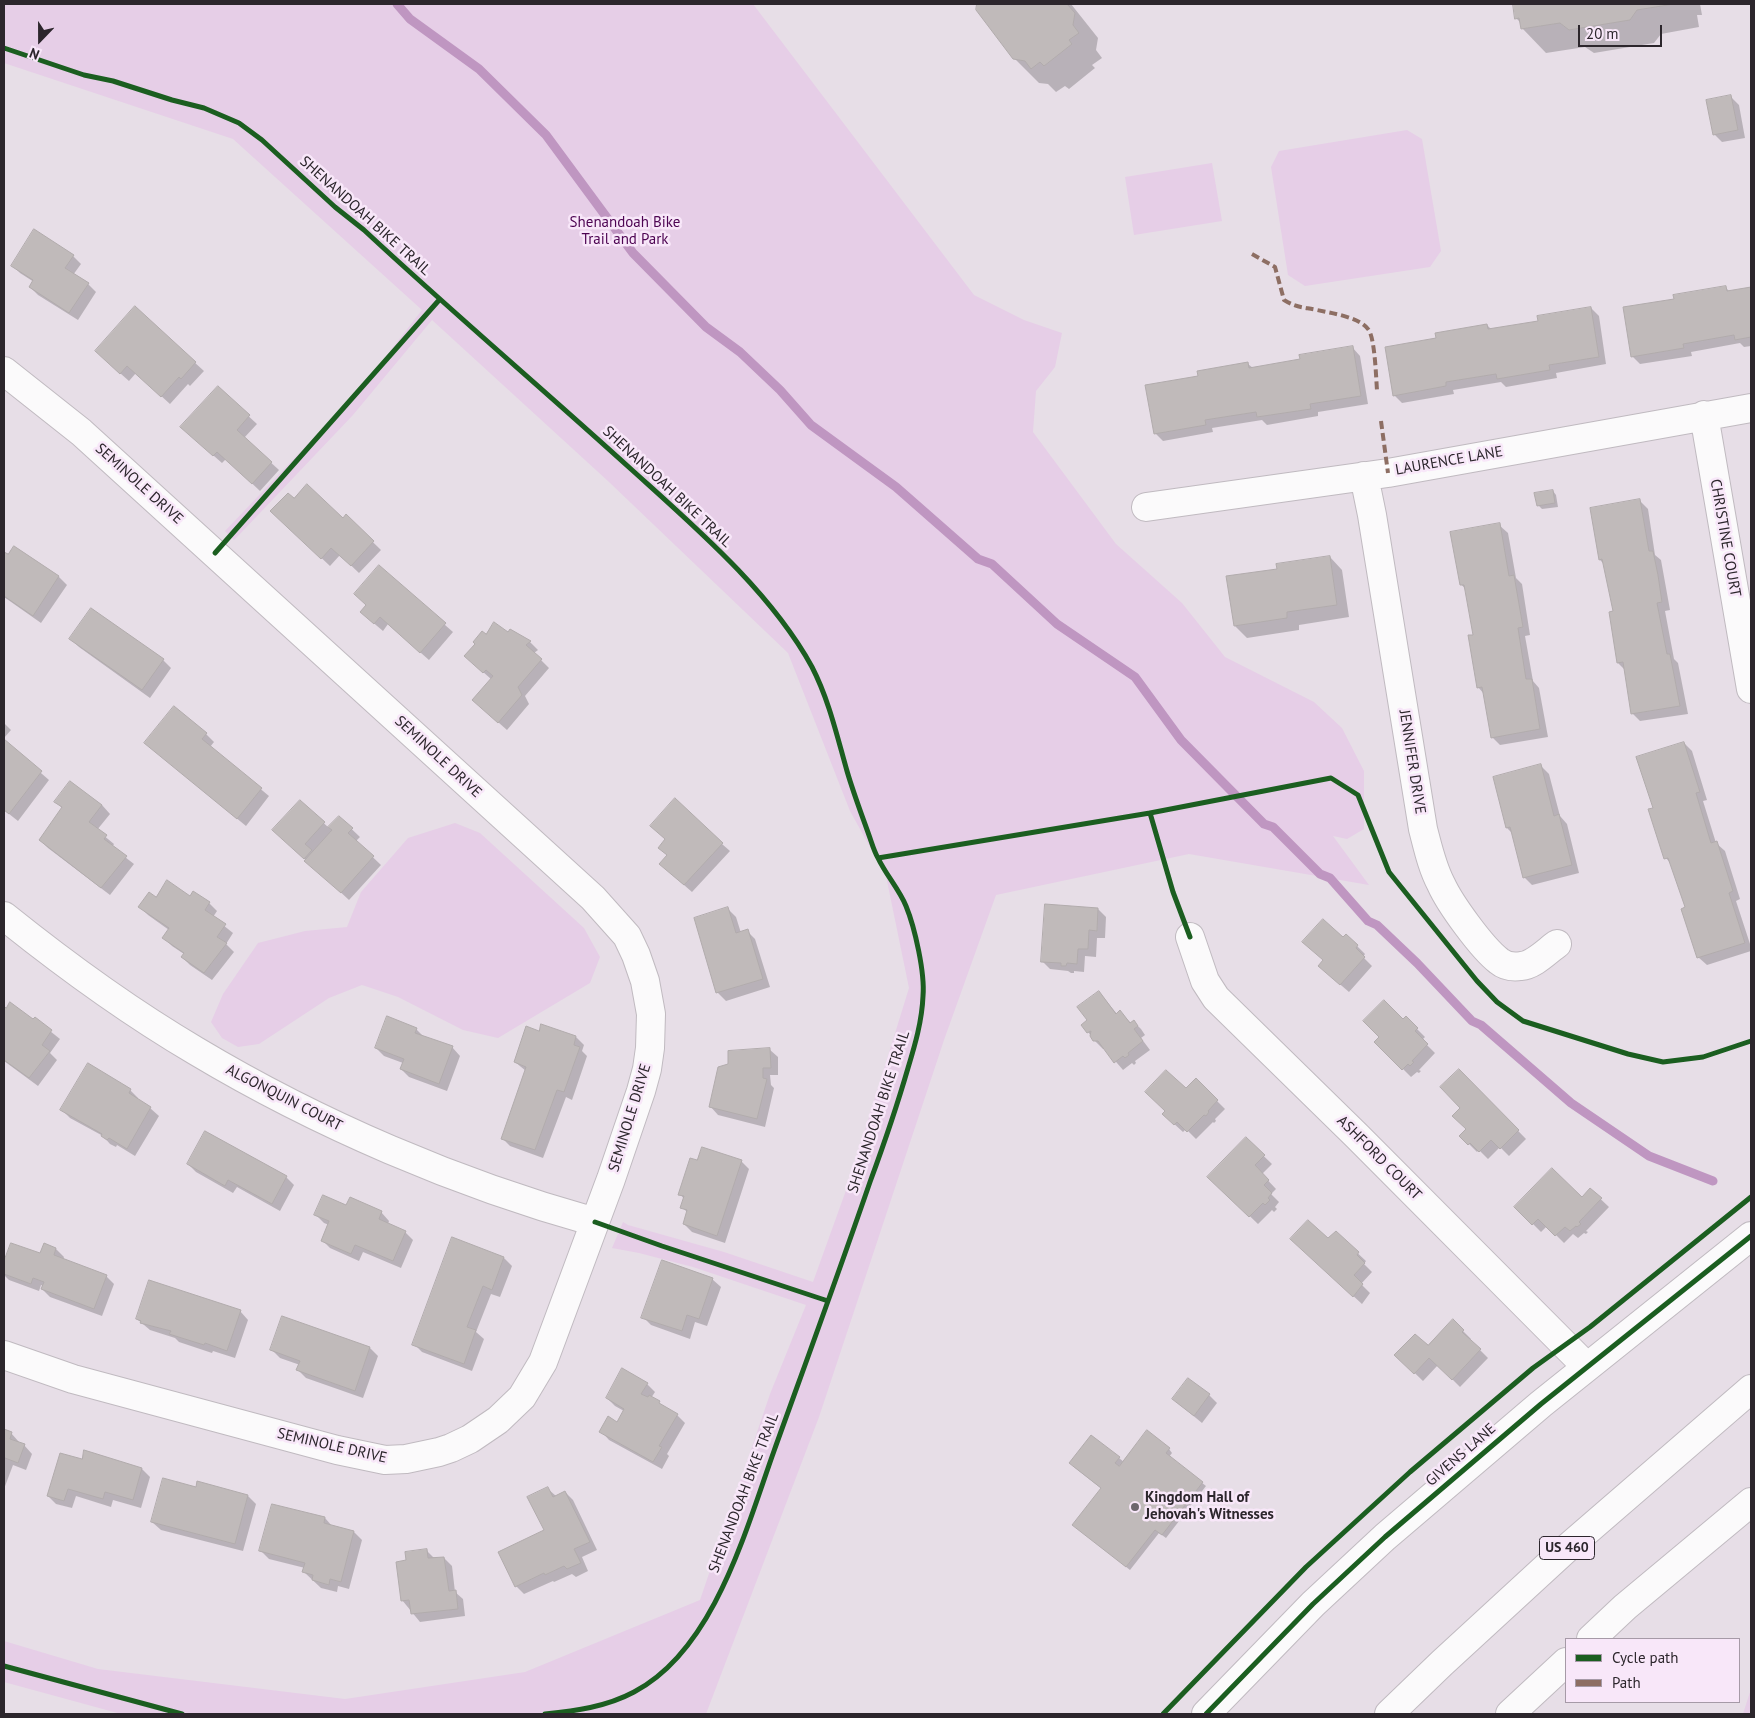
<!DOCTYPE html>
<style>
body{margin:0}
#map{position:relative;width:1755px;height:1718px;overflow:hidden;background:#e7dee7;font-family:"PT Sans",sans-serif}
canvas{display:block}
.frame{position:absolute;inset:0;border:5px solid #2c262c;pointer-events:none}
.legend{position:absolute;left:1565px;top:1638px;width:175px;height:65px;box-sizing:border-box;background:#f8e7f9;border:1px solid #a69aa7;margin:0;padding:6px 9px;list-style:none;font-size:15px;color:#2c262c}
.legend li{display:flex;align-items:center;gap:10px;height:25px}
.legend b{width:25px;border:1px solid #a69aa7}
.north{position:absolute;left:15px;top:15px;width:50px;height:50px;-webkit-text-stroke:4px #f8e7f9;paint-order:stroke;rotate:202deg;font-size:14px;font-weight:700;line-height:20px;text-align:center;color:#2c262c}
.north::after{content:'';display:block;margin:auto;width:18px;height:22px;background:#2c262c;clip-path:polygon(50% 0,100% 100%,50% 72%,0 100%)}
.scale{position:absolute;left:1578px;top:25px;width:84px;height:22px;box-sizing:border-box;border:2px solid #2c262c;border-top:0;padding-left:6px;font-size:15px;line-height:18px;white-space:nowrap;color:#2c262c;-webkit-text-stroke:4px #f8e7f9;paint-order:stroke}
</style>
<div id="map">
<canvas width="1755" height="1718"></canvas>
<div class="frame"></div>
<ul class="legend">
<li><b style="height:6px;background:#1b5e20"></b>Cycle path</li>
<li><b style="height:6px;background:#8d6e63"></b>Path</li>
</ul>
<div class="north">N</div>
<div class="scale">20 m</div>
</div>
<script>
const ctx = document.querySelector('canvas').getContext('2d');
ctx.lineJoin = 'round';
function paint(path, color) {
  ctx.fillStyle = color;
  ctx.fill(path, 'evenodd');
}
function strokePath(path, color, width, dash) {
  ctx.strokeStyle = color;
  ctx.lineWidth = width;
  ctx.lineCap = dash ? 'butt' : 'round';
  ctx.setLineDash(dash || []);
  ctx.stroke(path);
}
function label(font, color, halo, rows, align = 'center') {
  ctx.font = font + ' "PT Sans",sans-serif';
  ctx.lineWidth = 5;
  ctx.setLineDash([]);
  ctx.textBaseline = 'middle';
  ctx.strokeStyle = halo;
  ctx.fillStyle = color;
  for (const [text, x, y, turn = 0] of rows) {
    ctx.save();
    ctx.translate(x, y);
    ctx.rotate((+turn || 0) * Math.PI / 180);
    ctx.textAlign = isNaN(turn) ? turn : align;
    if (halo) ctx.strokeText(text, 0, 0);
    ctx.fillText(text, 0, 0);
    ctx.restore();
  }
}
paint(new Path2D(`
 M4,4H753L974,295L1024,320L1062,333L1055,367L1036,391L1033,432L1116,544L1182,603L1225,657L1314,702L1342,728L1364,771V829L1347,839L1333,836L1369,885L1189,854L996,895L944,1040L819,1417L706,1714H121L4,1682V1641L98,1669L345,1699L525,1672L700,1600L770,1394L806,1305L693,1267L639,1253L612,1248L623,1222L628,1225L724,1252L813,1282L849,1182L909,988L886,876L850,811L788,653L609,482L432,320L353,415L239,535L234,540L225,531L344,406L376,369L422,310L233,139L4,63Z
 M1407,130L1422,139L1441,251L1430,267L1305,286L1288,275L1271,167L1279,151Z
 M1212,163L1222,221L1134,235L1125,177Z
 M455,823L480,833L584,928L600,957L590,983L498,1038L463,1030L398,997L362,985L329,998L259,1044L238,1047L222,1038L211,1022L223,994L258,943L305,931L347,927L361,892L408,838Z
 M1751,1689V1714H1743Z`), '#e6cee7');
paint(new Path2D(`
 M978,4H1071L1098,38L1096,50L1102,58L1092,65L1095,68L1069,89L1065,86L1056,92L1048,84L1039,83L1014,58L977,9Z
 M1514,4H1700L1702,15H1697L1699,27L1661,34L1654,43L1594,53L1585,47L1546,53L1522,28L1521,23L1516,18Z
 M1730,96L1739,105L1745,138L1722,142L1714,134Z
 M73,256L81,264L73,275L88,284L96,292L78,320L38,295L30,287L34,282L20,273L12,265Z
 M1725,287L1730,292L1751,288V346L1744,347L1740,343L1691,352L1692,356L1640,364L1632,356Z
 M135,308L204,371L190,386L188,384L170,404L136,373L129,381L104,359Z
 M1591,308L1599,316L1606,364L1556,373L1557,378L1506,387L1501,382L1453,390L1454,394L1402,403L1394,395L1437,339L1487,325L1492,330L1540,322Z
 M1352,347L1360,356L1368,404L1318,412V416L1267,425L1262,420L1212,428L1213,432L1163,441L1155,433L1199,377L1248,364L1253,368L1301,360Z
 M218,388L257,424L244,438L279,470L260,491L226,459L222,463L190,435Z
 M1553,491L1556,495L1558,507L1542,509L1538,505Z
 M294,500L343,519L346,516L381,550L359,573L340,555L330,566L280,519Z
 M1640,501L1648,509L1655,555L1661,560L1670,610L1665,611L1674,659L1678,663L1688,714L1640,721L1632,713L1625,670L1618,663L1615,612L1605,565L1600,560L1592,509Z
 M1499,525L1508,533L1516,578L1522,584L1530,635L1525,636L1533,681L1539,688L1548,737L1500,745L1492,737L1484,694L1478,687L1474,636L1466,590L1461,584Z
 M4,553L59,577L67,585L41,623L4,597Z
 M1330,557L1342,570L1349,617L1299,625V630L1247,638L1235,626Z
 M379,567L453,632L429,660L388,624L383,631L370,620L367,605Z
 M92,609L163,660L171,668L150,698L79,647L71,639Z
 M511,630L530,642L538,650L534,653L549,668L525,696L529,704L507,730L482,708L491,679L474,664L486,636L508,634Z
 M4,723L11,730L4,738Z
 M206,734L214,742L210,747L269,796L246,826L145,743Z
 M4,741L49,780L18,821L4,810Z
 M1684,743L1692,751L1707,800L1703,801L1716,843L1725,851L1740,899L1736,901L1751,947V951L1707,965L1698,957L1687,908L1671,864L1666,858L1654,808Z
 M1541,766L1549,774L1560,816L1567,824L1579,873L1532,885L1524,877L1513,834L1507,828Z
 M70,783L102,805L110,814L97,830L114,844L112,847L134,864L110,895L48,848L40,840L63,809L56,802Z
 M300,801L329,828L339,817L360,837L356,841L381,865L349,900L282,838Z
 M660,834L722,844L730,851L692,892L669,872L668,856L659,848L666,840Z
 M191,898L209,903L217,911L213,917L233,933L226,944L234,952L212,980L190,965L182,957L184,954L172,946L164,938L169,930L148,915L140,907L157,899Z
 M728,909L736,917L741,933L747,931L755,939L770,987L726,1001L718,993Z
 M1098,909L1106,917L1105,938H1097L1096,957L1085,956L1084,972L1074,971V973H1071L1068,971L1050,969L1042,961Z
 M1343,939L1357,946L1365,954L1363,957L1372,966L1349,992L1328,974L1324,961Z
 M1099,992L1117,1014L1120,1012L1131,1023L1133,1021L1141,1029L1145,1035L1141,1038L1150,1050L1135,1061L1136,1063L1134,1065L1132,1063L1123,1070L1105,1049H1103L1094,1040L1083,1025L1089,1020Z
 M4,1008L34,1021L35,1019L60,1039L50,1053L57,1060L38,1086L4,1061Z
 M1406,1018L1425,1037L1422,1040L1435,1053L1419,1070L1421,1071L1419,1073L1417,1072L1411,1077L1376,1042Z
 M416,1029L424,1037L452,1047L460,1056L447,1091L409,1077L401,1069L403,1063L384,1056L376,1048Z
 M540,1032L576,1037L584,1045L582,1051L587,1056L572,1100L566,1097L543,1158L510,1146L502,1138L526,1071L515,1062Z
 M769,1049L778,1057V1075H770L771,1085L774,1088L765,1127L718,1115L710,1106Z
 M1459,1070L1526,1139L1509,1156L1500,1147L1488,1159L1479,1150L1477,1152L1461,1136L1467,1129L1462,1108Z
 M1196,1080L1225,1109L1215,1119L1216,1121L1214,1123L1213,1122L1196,1139L1186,1129L1183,1132L1172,1122L1166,1111Z
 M130,1090L138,1098L137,1100L150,1108L159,1116L135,1156L117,1145L116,1147L110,1144L103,1136L70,1118L62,1110Z
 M206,1132L286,1177L294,1185L280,1211L237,1187L233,1193L196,1172L188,1164Z
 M1246,1139L1272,1164L1262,1174L1276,1189L1271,1194L1279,1202L1275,1207L1277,1209L1274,1212L1272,1210L1258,1224L1209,1177Z
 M741,1161L749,1169L725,1243L692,1232L684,1224L688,1213L682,1207L684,1199L680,1194L698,1162Z
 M1590,1189L1609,1207L1586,1231L1588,1232L1586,1234L1584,1233L1578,1238L1573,1234L1564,1243L1547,1226L1541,1232L1516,1207L1582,1198Z
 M347,1207L381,1212L389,1221L388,1224L405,1232L413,1240L401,1268L363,1252L359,1261L330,1248L322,1240L329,1225L324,1223L316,1215Z
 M1336,1233L1366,1261L1364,1264L1372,1272L1361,1284L1370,1293L1362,1304L1300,1247L1329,1240Z
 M453,1239L504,1258L512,1266L500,1297L491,1294L476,1332L484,1339L472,1371L422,1352L414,1344Z
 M11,1244L41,1255L44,1245L56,1249L64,1257L63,1260L106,1276L114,1284L102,1316L50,1297L42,1289L43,1286L41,1285L39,1291L9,1280L4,1275V1265Z
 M712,1279L721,1287L707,1326L695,1322L690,1339L651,1325L643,1317Z
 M240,1311L248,1320L235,1358L213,1351L212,1353L179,1342L175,1338L150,1330L137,1319Z
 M1453,1321L1471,1339L1470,1340L1488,1358L1460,1387L1438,1365L1423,1381L1396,1355L1428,1347Z
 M370,1348L378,1356L363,1398L306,1378L298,1370L300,1365L280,1358L272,1350Z
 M647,1384L655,1392L651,1398L677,1415L685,1423L667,1454L669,1456L662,1469L609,1440L601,1431L617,1423L624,1411L615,1406L607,1398Z
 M1209,1395L1217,1403L1202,1423L1173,1399Z
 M4,1431L11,1433L19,1442V1443L24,1445L32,1454L26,1470L13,1465L4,1489Z
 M1169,1449L1172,1453L1169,1457L1206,1486L1166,1538L1159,1533L1130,1570L1078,1529L1102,1489L1074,1467L1119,1458L1124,1462Z
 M82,1461L142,1469L150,1477L141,1508L113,1500L111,1507L76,1496L72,1508L56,1504L48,1496Z
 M197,1489L248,1496L256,1504L243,1551L161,1530L152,1522Z
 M548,1489L556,1496L565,1492L573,1500L597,1550L582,1557L588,1571L576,1577L572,1574L554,1582L553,1581L524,1594L516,1586L545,1531Z
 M325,1518L332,1526L354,1532L362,1540L349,1589L338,1586L337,1592L321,1588L304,1572L305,1568L269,1559L261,1551Z
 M427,1551L435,1559L444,1558L452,1566L455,1592L463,1599L465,1616L420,1622L402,1600L407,1561Z`), '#0003');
strokePath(new Path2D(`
 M397,4L410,19L479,69L546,135L633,253L706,327L740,352L780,390L811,425L896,487L978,559L992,564L1057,624L1135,677L1181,740L1264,824L1273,827L1320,874L1330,878L1368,921L1377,925L1417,963L1472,1021L1481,1025L1571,1103L1649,1156L1713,1181`), '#bf96c1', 9);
const building = new Path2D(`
 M977,4H1067L1075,13L1073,25L1079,33L1069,40L1072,44L1044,66L1040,62L1031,69L1025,61L1013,59L976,10Z
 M1513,4H1674L1637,10L1630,20L1569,30L1560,23L1521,29L1519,18L1515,19Z
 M1731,95L1738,130L1713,135L1706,100Z
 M34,229L74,255L65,268L89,283L69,313L29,287L33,280L11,266Z
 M1726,286L1727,291L1751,287V337L1735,340L1734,335L1683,344L1684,348L1631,357L1623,307L1674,299L1673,295Z
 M135,306L196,362L181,379L179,377L161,397L127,366L120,374L95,351Z
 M1591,307L1599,357L1549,365L1550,370L1497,379L1496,374L1446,382V386L1393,396L1385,347L1436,338L1435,333L1487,324L1488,329L1538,321L1537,316Z
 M1353,346L1361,396L1310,404L1311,409L1257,417L1256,412L1205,420L1206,425L1154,434L1145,385L1198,376L1197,371L1248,362L1249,368L1300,359L1299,355Z
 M218,386L250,415L237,430L272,462L252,484L217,452L213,456L180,427Z
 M307,484L343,518L346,514L374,541L351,566L331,548L321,559L270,511L288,493L294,498Z
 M1553,490L1555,503L1537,506L1534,493Z
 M1640,499L1649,551H1653L1658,575L1662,602L1657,603L1667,654H1670L1680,706L1631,714L1623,662L1617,663L1609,612L1613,611L1602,559L1599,560L1590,508Z
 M1500,523L1509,576L1514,575L1523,627L1518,628L1526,679H1532L1540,729L1491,738L1482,687L1477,688L1468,635H1473L1464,585H1460L1450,532Z
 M14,546L59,576L33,616L4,596V552L8,554Z
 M1330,556L1337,605L1287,612V618L1234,626L1226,576L1277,569L1276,564Z
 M379,565L446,623L420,653L380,617L374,624L360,612L366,605L354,594Z
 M91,608L164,659L142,690L69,639Z
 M494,622L508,632L510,629L531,641L526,645L542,659L518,687L522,695L498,723L472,700L493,676L486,670L483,673L464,656L475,644L473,642L482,631L486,634Z
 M174,706L207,733L202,739L262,788L237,819L144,743Z
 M4,739L42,771L9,814L4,810Z
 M1684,742L1700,792L1696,793L1711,843L1717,841L1733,891L1729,893L1745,943L1697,958L1681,909L1685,907L1668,858L1664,859L1648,809L1653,808L1636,757Z
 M1541,764L1554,816L1559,814L1572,865L1523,878L1510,827L1506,828L1493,777Z
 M70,781L102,805L89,822L107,835L104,839L127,856L101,888L39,840L62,807L54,802Z
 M675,798L723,843L684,885L659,864L667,855L658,848L665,839L650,826Z
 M300,800L325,822L305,844L312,850L304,859L272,830Z
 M339,816L353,828L348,833L374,856L341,893L304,861L332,830L328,827Z
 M167,880L190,896L193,891L210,902L205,910L226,924L217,937L227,943L204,973L181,957L184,953L162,938L169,928L138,907L149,892L156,897Z
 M1045,904L1098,908L1097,931L1089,930L1088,949H1078L1077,964L1067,963L1066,966H1061V963L1041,962Z
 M728,907L736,933L748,929L763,979L716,993L694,918Z
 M1323,919L1343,937L1346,934L1358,945L1356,948L1365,957L1340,985L1318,966L1323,960L1302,942Z
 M1099,991L1116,1014L1120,1010L1130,1023L1134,1020L1138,1026L1134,1029L1143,1041L1128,1053L1129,1055L1125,1058L1123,1056L1114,1063L1098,1041H1093L1090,1036L1091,1031L1087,1033L1081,1025L1087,1020L1077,1007Z
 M1384,1000L1403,1019L1406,1016L1418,1028L1415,1031L1428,1044L1412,1061L1414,1062L1410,1066L1408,1064L1402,1070L1374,1042L1379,1037L1363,1021Z
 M10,1002L33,1019L35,1017L52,1030L42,1045L50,1051L29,1078L4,1060V1006L6,1008Z
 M387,1016L417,1028L415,1033L453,1046L439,1084L400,1069L404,1059L375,1048Z
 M541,1024L576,1036L574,1045L580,1047L564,1092L557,1090L535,1150L501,1139L526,1067L514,1062L526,1026L539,1031Z
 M770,1048L771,1068H763V1078L767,1079L757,1119L709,1107L718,1067L728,1064V1051Z
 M88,1063L131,1089L129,1093L151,1107L127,1149L109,1138L107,1140L101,1136L102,1134L60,1110Z
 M1459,1069L1519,1130L1500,1149L1491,1140L1479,1152L1470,1143L1468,1145L1459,1136L1466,1129L1452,1116L1460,1108L1440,1087Z
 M1166,1070L1186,1088L1196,1078L1218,1100L1208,1111L1209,1112L1206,1116L1204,1115L1187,1132L1177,1122L1174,1125L1162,1114L1165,1111L1145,1092Z
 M205,1131L287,1176L272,1204L228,1180L225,1186L187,1164Z
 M1246,1137L1265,1155L1255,1165L1269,1180L1264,1185L1272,1193L1268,1198L1270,1200L1265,1205L1263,1203L1249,1217L1207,1177Z
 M702,1147L742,1160L717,1236L683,1224L687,1210L680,1208L684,1196L678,1195L690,1158L697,1160Z
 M1552,1168L1582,1197L1590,1188L1602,1198L1579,1222L1581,1224L1577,1227L1576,1226L1570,1231L1565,1227L1555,1236L1538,1219L1532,1225L1514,1207Z
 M323,1195L346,1205L350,1197L382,1211L379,1219L406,1231L393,1261L355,1245L351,1254L321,1241L329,1221L314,1215Z
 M1308,1220L1328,1238L1336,1231L1359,1252L1357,1255L1365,1263L1354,1275L1363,1284L1353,1297L1290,1239Z
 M452,1237L504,1257L492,1290L483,1286L467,1327L476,1330L464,1364L412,1345Z
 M11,1243L40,1253L44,1243L56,1248L54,1255L107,1275L94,1309L41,1289L44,1282L33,1278L31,1284L4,1274V1261Z
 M662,1260L713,1278L699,1319L687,1315L682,1331L641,1318Z
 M149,1280L241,1310L227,1351L205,1343L204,1345L169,1334L171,1331L140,1323L141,1321L136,1319Z
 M282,1316L370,1347L355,1391L296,1370L300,1361L270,1350Z
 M1453,1319L1464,1330L1462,1332L1481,1349L1452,1380L1429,1358L1414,1374L1394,1355L1415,1334L1428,1345Z
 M622,1368L648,1383L641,1394L648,1397L649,1395L660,1401L659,1403L678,1414L659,1446L662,1447L653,1462L599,1432L608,1416L617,1422L624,1409L606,1398Z
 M1188,1378L1210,1394L1194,1416L1172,1399Z
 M4,1429L12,1432L10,1439L25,1444L18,1463L5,1458L4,1460Z
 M1147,1430L1170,1448L1166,1453L1203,1482L1162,1535L1155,1530L1126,1567L1072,1525L1101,1488L1069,1463L1091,1435L1120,1457L1115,1463L1119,1466Z
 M84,1450L142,1468L133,1500L105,1492L103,1499L68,1489L64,1501L47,1496L60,1453L82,1459Z
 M163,1478L196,1487L197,1481L248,1495L235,1544L151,1522Z
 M548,1487L553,1497L565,1491L590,1542L574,1549L581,1563L567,1569L564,1566L545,1575L544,1573L515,1587L498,1552L544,1530L527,1497Z
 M272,1504L325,1517L324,1523L354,1531L341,1582L330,1579L329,1585L312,1580L313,1575L302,1572L305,1563L259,1551Z
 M427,1549L428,1558L444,1557L449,1591L456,1590L458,1609L411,1614L409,1600L401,1601L396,1562L406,1560L405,1552Z`);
paint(building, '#c0baba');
strokePath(building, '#b1abac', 1);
const minor = new Path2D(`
 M4,371L81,432L593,898L627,936L636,955L645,981L651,1014L650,1048L647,1069L641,1091L611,1179L543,1362L522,1397L498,1420L470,1439L451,1448L439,1452L406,1459L385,1460L337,1450L73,1379L4,1355
 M1704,415L1751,689
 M1364,476L1372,515L1423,829C1428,848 1432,867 1441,884C1450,904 1482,948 1499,961C1505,966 1514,967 1521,966C1534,965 1547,951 1557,944
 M1146,507L1388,473L1751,408
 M4,916C65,965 128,1011 196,1051C318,1124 458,1184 595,1222
 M1190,937L1205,981L1216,998L1357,1136L1587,1367
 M1206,1714L1313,1604L1385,1537L1541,1404L1751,1236`);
const highway = new Path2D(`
 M1591,1639L1625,1607L1751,1502
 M1389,1714L1442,1663L1566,1549L1751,1389
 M1510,1714L1566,1662`);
strokePath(minor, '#c0bac0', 30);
strokePath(highway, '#c0bac0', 30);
strokePath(minor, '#fbfafb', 28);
strokePath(highway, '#fbfafb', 28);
strokePath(new Path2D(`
 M1252,254L1275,267L1284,300C1297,308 1303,307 1317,310C1331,313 1359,317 1368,329C1375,337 1376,378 1377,390
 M1381,421L1388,473`), '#8d6e63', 4, [8, 4]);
strokePath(new Path2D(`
 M4,48L84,75L113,81L172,100L204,108L239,123L262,140L335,207L364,230C452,312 543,389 632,470C695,527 771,592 812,667C829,700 837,736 847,771C854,795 863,818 871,841C873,847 875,853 878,858C886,875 899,889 906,906C915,928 925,973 923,996C922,1021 915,1045 908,1068C897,1106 884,1144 870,1182C839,1272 806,1362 774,1451C745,1532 714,1650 634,1692C606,1707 575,1711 545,1714
 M215,553L440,299
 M1150,813L1173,892L1190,937
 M878,858L1150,813L1331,778L1358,795L1389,872L1477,981L1497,1002L1523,1021L1628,1054L1663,1062L1703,1057L1751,1041
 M595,1222L662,1246L828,1301
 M4,1666L182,1714
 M1163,1714L1306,1567L1410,1472L1533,1368L1590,1327L1751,1197
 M1206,1714L1313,1604L1385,1537L1541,1404L1751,1236`), '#1b5e20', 5);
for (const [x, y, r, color] of [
 [1135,1507,5,"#6d666d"]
]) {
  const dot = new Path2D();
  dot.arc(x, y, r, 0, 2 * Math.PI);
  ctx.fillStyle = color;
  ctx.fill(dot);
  strokePath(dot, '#f8e7f9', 2);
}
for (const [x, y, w] of [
 [1567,1548,55]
]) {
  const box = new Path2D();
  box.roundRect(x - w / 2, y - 11.5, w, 23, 4);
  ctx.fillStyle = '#f8e7f9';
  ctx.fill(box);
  strokePath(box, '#2c262c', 1);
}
label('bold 14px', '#2c262c', null, [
 ["US 460",1567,1548]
]);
label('15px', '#2c262c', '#f8e7f9', [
 ["SHENANDOAH BIKE TRAIL",365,216,42],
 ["LAURENCE LANE",1449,461,-10],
 ["SEMINOLE DRIVE",139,484,42],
 ["SHENANDOAH BIKE TRAIL",667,487,43],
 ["CHRISTINE COURT",1725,538,80],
 ["SEMINOLE DRIVE",438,757,43],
 ["JENNIFER DRIVE",1412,762,81],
 ["ALGONQUIN COURT",284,1098,27],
 ["SHENANDOAH BIKE TRAIL",879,1112,-72],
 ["SEMINOLE DRIVE",630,1118,-73],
 ["ASHFORD COURT",1379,1158,45],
 ["SEMINOLE DRIVE",332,1446,13],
 ["GIVENS LANE",1461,1455,-41],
 ["SHENANDOAH BIKE TRAIL",744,1493,-69]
]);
label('15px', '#4d0452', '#f8e7f9', [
 ["Shenandoah Bike",625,223],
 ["Trail and Park",625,240]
]);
label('bold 15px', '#2c262c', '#f8e7f9', [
 ["Kingdom Hall of",1145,1498],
 ["Jehovah's Witnesses",1145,1515]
], 'left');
</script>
